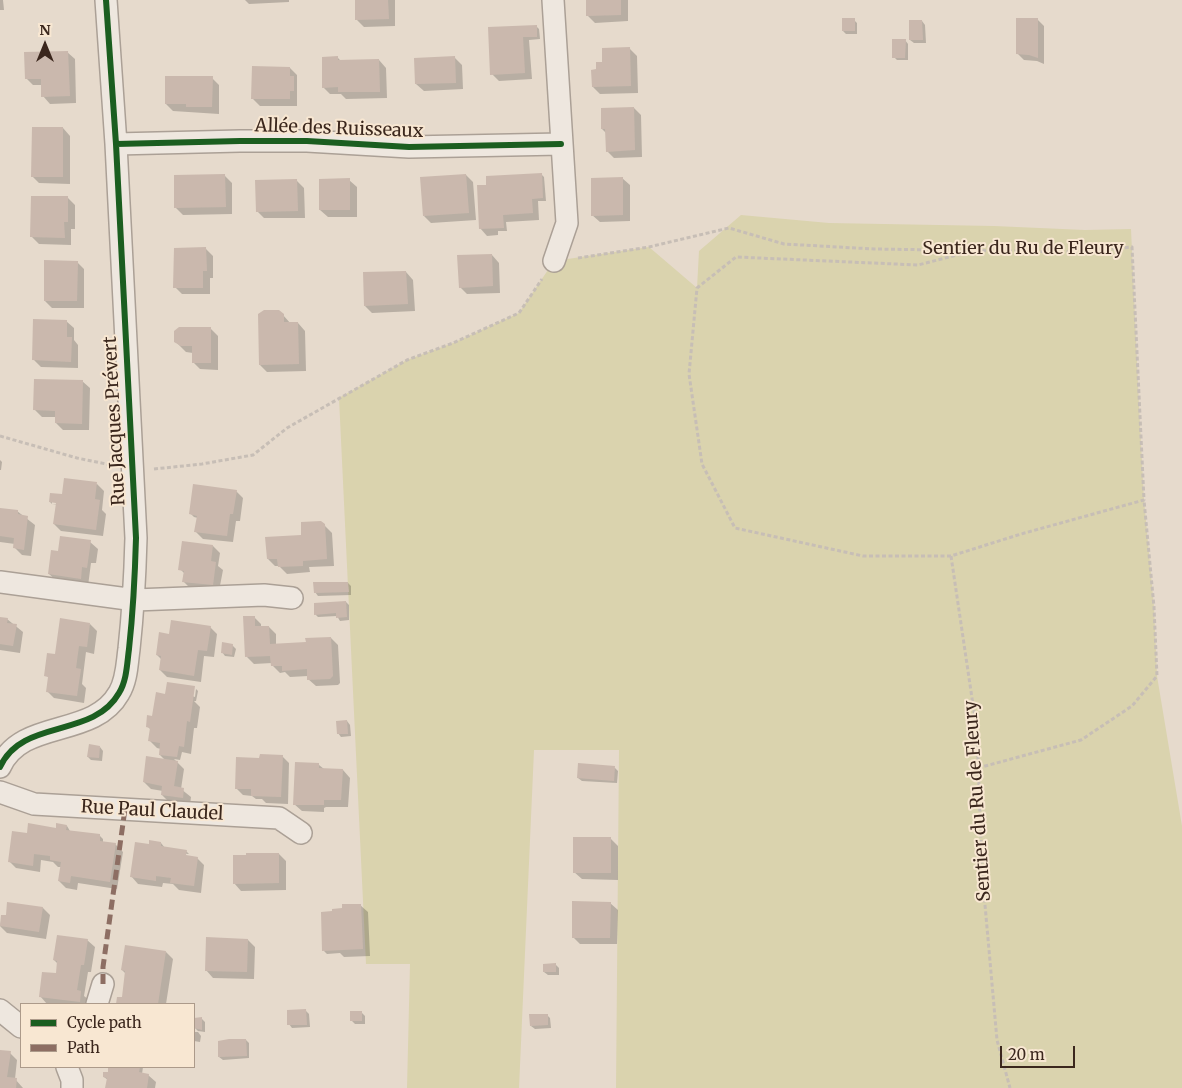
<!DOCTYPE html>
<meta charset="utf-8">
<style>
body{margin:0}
#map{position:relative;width:1182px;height:1088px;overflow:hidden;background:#e6dacc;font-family:Merriweather,serif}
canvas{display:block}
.legend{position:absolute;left:20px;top:1003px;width:175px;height:65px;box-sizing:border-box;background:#f8e7d2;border:1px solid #ac9a8a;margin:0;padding:6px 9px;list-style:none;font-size:15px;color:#3b271d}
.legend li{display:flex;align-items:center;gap:10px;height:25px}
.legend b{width:25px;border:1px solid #ac9a8a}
.north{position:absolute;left:20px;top:20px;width:50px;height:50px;-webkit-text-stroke:4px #f8e7d2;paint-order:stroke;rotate:0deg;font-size:14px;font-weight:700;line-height:20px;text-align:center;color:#3b271d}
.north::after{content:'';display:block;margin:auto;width:18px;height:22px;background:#3b271d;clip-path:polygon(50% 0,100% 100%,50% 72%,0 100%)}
.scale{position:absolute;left:1000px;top:1046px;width:75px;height:22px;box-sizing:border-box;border:2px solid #3b271d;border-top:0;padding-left:6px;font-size:15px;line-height:18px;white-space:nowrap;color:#3b271d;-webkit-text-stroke:4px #f8e7d2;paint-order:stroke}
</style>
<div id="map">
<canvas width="1182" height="1088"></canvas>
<ul class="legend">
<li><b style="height:6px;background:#1b5e20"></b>Cycle path</li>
<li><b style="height:6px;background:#8d6e63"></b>Path</li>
</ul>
<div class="north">N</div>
<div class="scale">20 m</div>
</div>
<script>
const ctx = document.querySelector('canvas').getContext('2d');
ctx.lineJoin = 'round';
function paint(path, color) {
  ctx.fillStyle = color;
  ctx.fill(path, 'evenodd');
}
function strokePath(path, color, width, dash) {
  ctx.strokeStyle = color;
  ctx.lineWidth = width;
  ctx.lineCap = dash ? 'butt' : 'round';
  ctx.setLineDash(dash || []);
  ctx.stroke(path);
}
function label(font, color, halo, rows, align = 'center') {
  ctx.font = font + ' Merriweather,serif';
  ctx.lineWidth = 4;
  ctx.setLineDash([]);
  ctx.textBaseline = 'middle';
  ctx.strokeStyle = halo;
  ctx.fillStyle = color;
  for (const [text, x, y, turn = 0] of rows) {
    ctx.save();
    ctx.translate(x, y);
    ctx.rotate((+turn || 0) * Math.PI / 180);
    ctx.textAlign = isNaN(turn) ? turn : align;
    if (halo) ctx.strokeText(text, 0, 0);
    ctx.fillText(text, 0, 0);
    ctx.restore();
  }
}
paint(new Path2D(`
 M741,215L829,223L994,226L1085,230L1131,229L1139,406L1144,500L1154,607L1157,676L1182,826V1088H616L619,750H534L519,1088H407L410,964H366L339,398L407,360L453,343L519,313L554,261L649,247L697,288L699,251Z`), '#dad3ae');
paint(new Path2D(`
 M0,0H3L4,10H0Z
 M245,0H289V2L249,4Z
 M356,0H395V26L364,27L357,20Z
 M587,0H628V21L595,23L587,15Z
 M1037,19L1044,26V64L1037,61L1024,60L1017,53Z
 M854,20L857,23V34H846L843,31Z
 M922,21L925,25L926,43H914L910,40Z
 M536,26L539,29L540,39L529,40L532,79L499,81L492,74L489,28Z
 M905,40L908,44V60H897L894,57Z
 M630,49L637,56L638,93L600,94L593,87L603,63Z
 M67,52L75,59L76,103L50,104L43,96L42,85H33L26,78Z
 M338,58L341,61L379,60L386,68L387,98L346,99L341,94H330L323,87Z
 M455,58L462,65L463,89L424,91L416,84Z
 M290,68L297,75V106H260L253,99Z
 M212,78L219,85V114L173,111L166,104Z
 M634,108L641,115L642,157L614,158L607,151L606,133L602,129Z
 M63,128L70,136V184L39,183L32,176Z
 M541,174L544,177L546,201H538L539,220L506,222L507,231H498V235L487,236L480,228L488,186Z
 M466,175L473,182L476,220L431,223L424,216Z
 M225,176L232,183V214L183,215L175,207Z
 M622,178L630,185V221L600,222L592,215Z
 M349,180L357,187V217H328L320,210Z
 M297,181L304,188L305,218H264L257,211Z
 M68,198L75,205V229H71V245L39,244L32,237Z
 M206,249L213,256V278H210V294H182L175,287Z
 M492,255L499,263L500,293L467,294L460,287Z
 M77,262L84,269V308H52L45,301Z
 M406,272L413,280L415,311L372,313L365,306Z
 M283,315L291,324L298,323L305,331L306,371L267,372L260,365Z
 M66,321L74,328V340L78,345V368L41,367L34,360Z
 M210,328L218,336V370L200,369L193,362V353L186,352L175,341Z
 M82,381L90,388L89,430H63L56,423V417H42L35,410Z
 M0,460L2,462L1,470H0Z
 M97,484L104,491L102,510L106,514L103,536L61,531L54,524L57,505L52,504L62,505L52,501V504L50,502L61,495Z
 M236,491L243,498L240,521H236L233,542L203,539L196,532L198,518L194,517L191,514Z
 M0,509L17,511L35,525L31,556L22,555L14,547L15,544L0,542Z
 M324,525L332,533L334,566L309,567L310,572L287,574L279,566H275L268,559L303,536Z
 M90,542L98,549L96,563H91L88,586L57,581L49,574L59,553Z
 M183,543L213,546L220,553L218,566L223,570L219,591L190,588L183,581L184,573L180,569Z
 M348,583L351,586V595L318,596L315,592Z
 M346,602L349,605V620L340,621L337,616L318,617L315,614Z
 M254,617L261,624V627H269L276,634V645L307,644L331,638L338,645L340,683L338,685L316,686L308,679V676L290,677L285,672L280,673L272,665V663L254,664L247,657Z
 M0,618L7,619L23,632L20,653L0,650Z
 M90,624L97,631L94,654L86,652L82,684L86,688L84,703L54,698L47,691L49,678L46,675L56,655Z
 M210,627L217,634L214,657L204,656L201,682L167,677L160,670L161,659L157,655L170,636Z
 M232,645L236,649L234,657L225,656L222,652Z
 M194,687L192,696L195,697L196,689L198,691L196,701H194L200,707L197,728H194L191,754L182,752L180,760L174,759L184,769L181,789L191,797L190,805L169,802L162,795L163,791L151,789L144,782L165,760L160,755L161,749L157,748L150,741L151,730L147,726L166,695Z
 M347,721L350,725L351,736L341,737L338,733Z
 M100,747L103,751L102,761L91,760L88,757Z
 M282,756L289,763L288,804L266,803L262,799H256L252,796L243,795L236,788L261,759Z
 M319,765L324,769L343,770L350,778L348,807H326L324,808V812L302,811L294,804Z
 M615,768L618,771L617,783L582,781L578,778Z
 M67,826L70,831L100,836L103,839V842L115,844L123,852L117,889L78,883L77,890L66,888L59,881L61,867H58L53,862L41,860L40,872L16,868L9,861L28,834Z
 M611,839L618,846V880L582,879L574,872Z
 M161,843L165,848L186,851L189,854L179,853L182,856L197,858L204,865L201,893L179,890L173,884L163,883L162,887L138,884L131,876L150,845Z
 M279,854L286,861V890L241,891L234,883Z
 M610,903L618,910L617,944H580L573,937Z
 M360,905L368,912L370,956L344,957L340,953L327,954L324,951L333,912Z
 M43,908L50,915L46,939L7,933L0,926L2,916Z
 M87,940L95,947L91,972H88L84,996L88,999L87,1004H47L40,996L57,975L58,964L54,960Z
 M248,940L255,947L254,979L213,978L206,970Z
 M166,952L173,959L166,1004H118V998L123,999L126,974L122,970Z
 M555,964L559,968V975H548L544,972Z
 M305,1010L309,1014L310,1027L292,1028L289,1024Z
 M361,1012L365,1016V1024H355L351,1020Z
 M547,1015L550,1018L551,1028L535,1029L531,1026Z
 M202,1019L205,1022V1032L198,1031L195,1028Z
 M194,1032H198L201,1036L200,1042L194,1041Z
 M246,1040L249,1043V1058L223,1060L219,1057Z
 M0,1051L10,1053L17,1060L15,1079L23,1088H0Z
 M114,1067H143L142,1074L148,1075L156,1082L155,1088H107L108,1080L104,1077L114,1069Z`), '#0003');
paint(new Path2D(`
 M355,0H388L389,19L355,20Z
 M586,0H621V15L586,16Z
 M842,18H855V31H842Z
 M1016,18H1038V58L1029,55L1016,54Z
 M909,20H922L923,40H909Z
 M537,25V37H523L525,73L490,75L488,27Z
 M892,39H906L905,58H892Z
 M630,47L631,86L592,87L591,70L596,69V62H602V48Z
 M68,51L70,96L41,97V79H25L24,52Z
 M338,56V60L379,59L380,92H338V87L322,88V57Z
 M455,56L456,83L415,84L414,58Z
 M252,66L290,67V76H294V91H290V99H251Z
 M165,76H213L212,107H186V104H165Z
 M634,107L635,150L606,152L605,129H601V108Z
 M32,127H63V177H31Z
 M542,173L543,198L532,199L533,213L503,215L504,228L479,229L477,185H486V176Z
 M225,174L226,207L174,208V175Z
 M466,174L469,213L423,216L420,177Z
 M623,177V215L591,216V178Z
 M350,178V210H319V179Z
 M297,179L298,211L256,212L255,180Z
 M31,196H68V222H64L65,238L30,237Z
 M206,247L207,271H203V288H173L174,248Z
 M492,254L493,286L459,288L457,255Z
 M44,260L78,261L77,301H44Z
 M406,271L408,304L364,306L363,272Z
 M264,310H279L284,314V322H298L299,364L259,365L258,314Z
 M33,319L67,320V337H72L71,362L32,360Z
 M179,327H211V363H192V346H181L174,342V331Z
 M34,379L83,380L82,424L55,423V411L33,410Z
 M64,478L97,482L95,499L100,500L96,530L53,524L56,503L49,502L50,493L62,494Z
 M193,484L237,490L233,514H230L227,536L194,532L197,516L189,514Z
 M0,508L18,510V514L28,516L24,550L13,548L14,538L0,536Z
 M321,521L325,524L327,559L303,561V566L278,567L277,559H267L265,537L301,535V522Z
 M60,536L91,540L87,568L82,567L81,579L48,574L51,550L58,551Z
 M182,541L213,545L211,561L216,562L213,585L182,582L184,571L178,570Z
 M313,582H348L349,592L314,593Z
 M346,601L347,617L336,618V613L314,615V603Z
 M243,616H255V626H269L270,644L306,642L305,638L331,637L333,676L330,679L307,680V669L282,671V666H271L270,656L245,657Z
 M0,617L8,618L7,623L17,624L13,646L0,644Z
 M60,618L90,623L87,647L79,646L76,668L81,669L77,696L46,692L48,677L44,676L47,653L55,654Z
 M171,620L211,626L207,651L198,650L194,676L159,670L161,656L156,655L159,632L169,634Z
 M222,642L233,644L232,655L221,653Z
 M167,682L195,686L190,722L187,721L184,747L179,746L177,757L159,755L160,743L148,741L150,728L146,727L147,715L152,716L156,692L165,694Z
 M347,720L348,734H337L336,721Z
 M89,744L100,746L99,758L87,757Z
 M260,754L283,755L281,797L251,796V789H235L236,757L259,758Z
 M146,756L178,761L174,786L184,788L183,798L161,795L162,786L143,782Z
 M295,762L319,763V768L343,769L341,800H324V805H293Z
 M578,763L615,766L614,781L577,778Z
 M28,823L56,828V823L67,825L66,830L100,834V841L116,843L110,882L71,876L70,883L58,881L61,862L50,860V856L34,854L33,866L8,862L12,831L27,833Z
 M573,837H611V873H573Z
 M149,840L161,842V846L187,850L186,855L198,857L194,886L170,883L171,878L156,876V881L130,877L135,842L149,844Z
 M246,853H279V883L233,884V855H246Z
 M572,901L611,902L610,938H572Z
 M7,902L43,907L39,932L0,926L1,915H6Z
 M342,904H361L363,949L322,951L321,912L332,911V909L342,908Z
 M57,935L88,939L84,965H81L77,990L81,991L80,1002L39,997L42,972L56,973L57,961L53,960Z
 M206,937L248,939L247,972L205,971Z
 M125,945L166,951L158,1004H116L117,997H122L125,971L121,970Z
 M556,963V972H543V964Z
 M306,1009L307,1025H287V1010Z
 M350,1011H362V1021H350Z
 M529,1014H548V1025L530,1026Z
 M202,1017V1030L194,1028V1018Z
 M229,1039H246L247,1056L218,1057V1041Z
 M0,1050L11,1051L7,1077L17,1078L16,1088H0Z
 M108,1067H140L139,1072L149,1074L147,1088H105L107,1078L103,1077V1072H108Z`), '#cab8ad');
const street = new Path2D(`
 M553,0L567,223L554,261
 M116,144L240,141H307L409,147L561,144
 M0,582L135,600L264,595L292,598
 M0,767C22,718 93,739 119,693C127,680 127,663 129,649C133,612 135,575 136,538L116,144L106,0
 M0,792L34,804L279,818L301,833
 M97,1004L103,984
 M0,1010L21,1027
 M67,1067L72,1080V1088`);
strokePath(street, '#aba096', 24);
strokePath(new Path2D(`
 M578,258L649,247L729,228L784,244L874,249L1078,252L1132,247L1144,500L1021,534L951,556L977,732L982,871L997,1040L1010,1088
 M0,436L77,458L111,465
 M154,469L202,464L253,455L287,428L407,360L453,343L519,313L542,279
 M951,556H863L735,528L702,464L689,374L697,288L736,257L918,265L965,253
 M978,768L1081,740L1132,706L1157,676L1154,607L1144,500`), '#c7beb6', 3, [4, 2.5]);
strokePath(street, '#eee7df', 21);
strokePath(new Path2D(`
 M103,984V967L125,809`), '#8d6e63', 5, [10, 5]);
strokePath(new Path2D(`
 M116,144L240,141H307L409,147L561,144
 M0,767C22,718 93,739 119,693C127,680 127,663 129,649C133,612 135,575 136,538L116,144L106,0`), '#1b5e20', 6);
label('18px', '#3b271d', '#f8e7d2', [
 ["Allée des Ruisseaux",339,129,2],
 ["Sentier du Ru de Fleury",1023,249],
 ["Rue Jacques Prévert",115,421,-93],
 ["Sentier du Ru de Fleury",978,801,-94],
 ["Rue Paul Claudel",152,811,3]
]);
</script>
